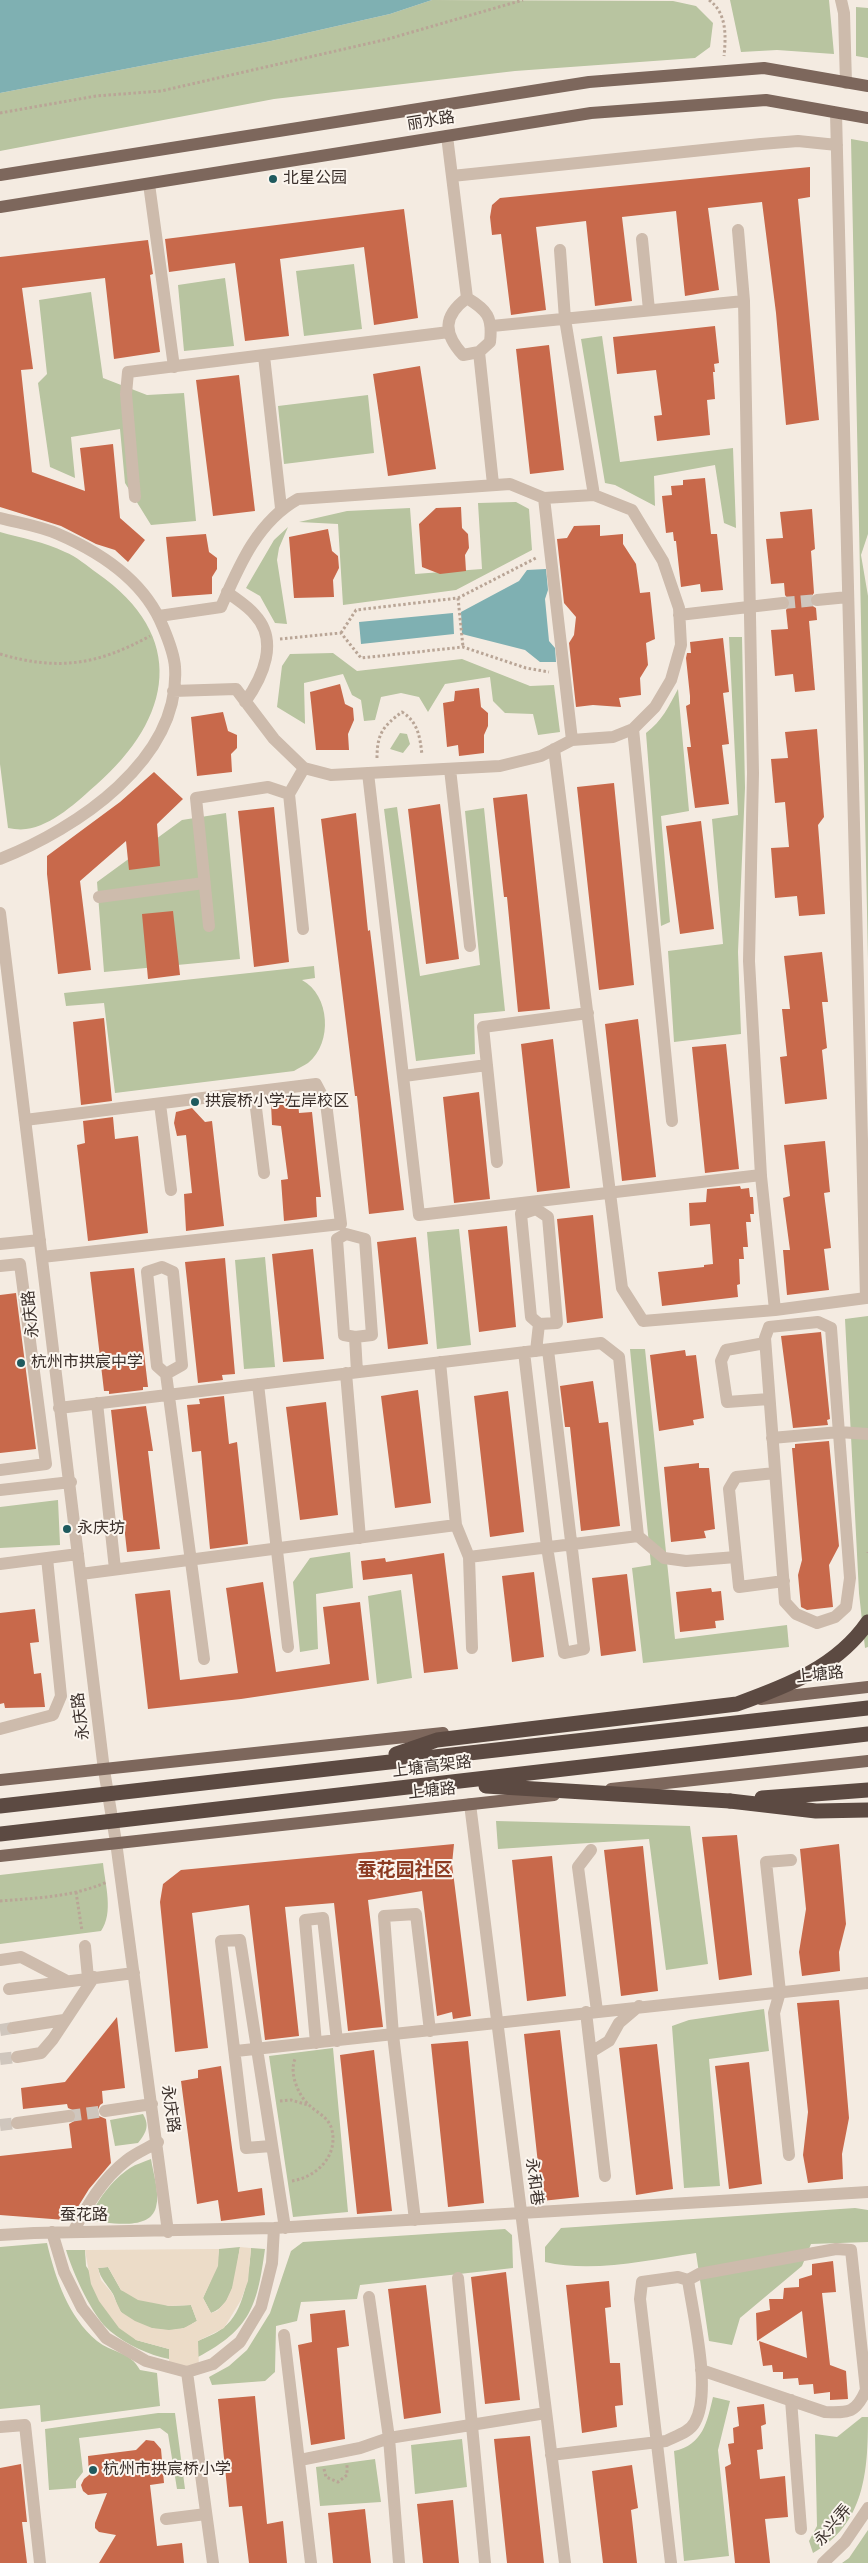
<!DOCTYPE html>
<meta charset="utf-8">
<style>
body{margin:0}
canvas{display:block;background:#f4ebe1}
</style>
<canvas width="868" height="2563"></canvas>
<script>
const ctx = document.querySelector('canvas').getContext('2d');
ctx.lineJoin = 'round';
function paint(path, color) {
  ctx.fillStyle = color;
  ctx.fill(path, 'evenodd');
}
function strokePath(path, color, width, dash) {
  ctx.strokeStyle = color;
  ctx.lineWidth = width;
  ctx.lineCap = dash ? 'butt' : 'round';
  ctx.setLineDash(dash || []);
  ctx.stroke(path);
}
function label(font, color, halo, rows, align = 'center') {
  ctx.font = font + ' "Source Sans 3","Noto Sans SC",sans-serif';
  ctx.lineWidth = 4;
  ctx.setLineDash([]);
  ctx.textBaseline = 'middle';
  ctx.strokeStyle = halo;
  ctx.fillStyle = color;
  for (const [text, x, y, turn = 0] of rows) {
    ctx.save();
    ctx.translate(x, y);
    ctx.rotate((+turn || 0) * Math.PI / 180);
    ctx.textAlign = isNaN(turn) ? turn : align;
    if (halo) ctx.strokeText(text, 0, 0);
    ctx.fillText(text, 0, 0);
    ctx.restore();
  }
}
paint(new Path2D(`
 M432,0L673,1L696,6L713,23L710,47L695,58L515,71L274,99L0,151V93L271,41L390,14Z
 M730,0H829L834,54L777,50L741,52Z
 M856,7L868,8V58L856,56Z
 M851,139L868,142V534L861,555L868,596V960Z
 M354,264L362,329L304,336L296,271Z
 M225,278L234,346L184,351L178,285Z
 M91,292L103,378L147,395L184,393L196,521L151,525L125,483L120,429L71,437L75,478L50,467L38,383L47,374L39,300Z
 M602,336L620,462L733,448L736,528L724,523L715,465L654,476L655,506L615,485L605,483L581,339Z
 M368,395L374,453L284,464L278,406Z
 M516,502L529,509L532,550L456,590L343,605L338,524L299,522L347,511L410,508L415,574L482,569L478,503Z
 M288,527L279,548L277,560L287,624L275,623L260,596L246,588L274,540Z
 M0,532C21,538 45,542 65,552C76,556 87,566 97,573C188,636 173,718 96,785C78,801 52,826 26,829C20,830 14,829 8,828L0,764Z
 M729,637H742L745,788L738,952L741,1034L674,1042L668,951L723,944L712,819L738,815Z
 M333,653L357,671L462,659L530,686L554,685L560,732L538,735L533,714L505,713L493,701L490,677L445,684L428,712L419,697L401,693L381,697L375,720L364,721L361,700L352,695L343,674L304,683L305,724L277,707L282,666L290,654Z
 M678,689L689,811L661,816L670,922L661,926L646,733C662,721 669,706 678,689Z
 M400,733L407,734L410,744L403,753L390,749Z
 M397,807L420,976L480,965L465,811L484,808L505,1011L474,1014L475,1054L416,1061L384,809Z
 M226,813L240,959L104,972L97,882L182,820Z
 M314,966L315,978L302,980C330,995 333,1043 308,1063C304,1066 298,1068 294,1071L115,1093L104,1003L66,1006L64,993Z
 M459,1229L471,1345L437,1349L427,1232Z
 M265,1257L275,1367L244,1369L235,1260Z
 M868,1316V1647L865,1648L859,1593L845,1319Z
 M630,1349H645L675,1639L787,1625L789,1647L643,1663L632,1568L651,1565Z
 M58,1500L60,1545L0,1548V1507Z
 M350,1552L353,1588L316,1594L318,1649L300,1652L293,1582L310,1558Z
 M401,1590L412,1678L377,1684L368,1596Z
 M496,1821L690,1826L708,1964L666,1970L649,1839L498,1849Z
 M103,1863C105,1884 114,1913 101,1931L0,1944V1875Z
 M764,2009L769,2051L709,2059L720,2186L684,2188L672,2026L689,2020Z
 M333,2048L348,2212L293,2217L269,2056Z
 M143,2114C150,2126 146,2133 138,2143L115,2146L110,2120Z
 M151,2159C153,2173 160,2193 156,2207C150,2232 108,2222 89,2221C95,2202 113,2179 130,2168C136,2164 144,2162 151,2159Z
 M855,2208L868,2210V2242L811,2244L802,2266L740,2318L732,2345L709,2341L696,2253C648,2260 593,2273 545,2262V2247L561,2228Z
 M505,2229L512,2235L513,2268L360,2285L357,2299L301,2302L297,2321L276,2326L275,2372L265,2381L212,2385L209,2377L229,2366L247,2350L270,2313L291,2251L303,2242Z
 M47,2243C55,2277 68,2317 97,2341C112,2353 130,2351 140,2370L157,2373L160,2406L41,2422L40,2405L0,2409V2247Z
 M240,2247C236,2269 236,2304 211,2313L203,2298L217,2266L219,2249Z
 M251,2248L265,2249C257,2306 251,2329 198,2357V2341C206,2337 216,2334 223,2328C245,2312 249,2272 251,2248Z
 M66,2250H85L86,2266L136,2340L169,2349V2359C149,2355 127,2345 110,2331C92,2316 73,2273 66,2250Z
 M108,2267L121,2290L169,2306L191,2305L197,2321C193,2323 188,2327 184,2328C166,2334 134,2327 121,2312C117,2308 116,2300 113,2294C107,2284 101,2280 98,2268Z
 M713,2397L730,2401L718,2450L729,2556L684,2561L674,2451C703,2445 707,2422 713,2397Z
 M158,2413H175L185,2489H177L168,2434L160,2428L79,2438L83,2472L76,2481V2488L49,2490L45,2429Z
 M862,2417H868C868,2471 865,2524 813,2553L809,2541L817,2526L815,2434L837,2437Z
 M462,2439L467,2487L415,2494L411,2445Z
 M375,2459L381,2502L320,2506L316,2467Z
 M868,2530V2563H842L849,2558Z`), '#b8c4a0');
paint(new Path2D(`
 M240,2247L251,2248L248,2281L241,2300L224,2328L198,2341L199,2368L169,2367V2349L136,2340L119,2328L99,2301L91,2284L85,2250L219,2249L218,2266L203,2298L211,2313L217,2311L226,2301L232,2288ZM108,2267L121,2290L138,2300L169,2306L191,2305L197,2321L184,2328L169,2330L152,2328L135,2321L121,2312L112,2293L101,2280L98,2268Z`), '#ecdcc8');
paint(new Path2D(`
 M0,0H432L390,14L271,41L0,93Z
 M546,569L548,590L545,599L549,641L555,648L556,662H540L525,650L462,634L461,612L519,581L527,570Z
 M453,613L454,634L361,644L359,622Z`), '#7fb0b2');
paint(new Path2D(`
 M810,167V197L798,199L819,420L786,425L776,313L762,202L708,208L719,290L685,296L676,211L622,217L632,301L595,306L586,221L536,227L546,310L511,315L501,234L492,235L490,217L492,205L500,198Z
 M404,209L418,318L374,325L364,247L280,259L289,336L245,341L235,263L169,272L165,239Z
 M148,240L153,274L150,275L160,352L114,359L105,278L22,288L33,369L21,370L32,472L85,491L80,448L113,444L120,518L145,540L128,562L115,550L96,544L61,526L0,507V257Z
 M715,326L719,363L714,364L715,372H713L715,399L707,400L710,435L657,441L654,416L662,415L656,370L617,374L613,337Z
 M549,345L564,470L530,474L516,349Z
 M420,366L436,469L388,476L373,374Z
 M239,375L255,511L213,516L196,380Z
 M705,478L711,534H717L723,590L701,592L700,584L681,587L676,541H674L673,532L666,533L662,496L672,495L671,486L683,485V480Z
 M461,507L462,528L468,534L469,548L465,555L466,571L440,574L422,567L419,524L436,508Z
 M812,509L815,549L811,551L814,593L809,600L811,605L816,608L817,620L809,621L815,690L795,692L793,674L775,676L771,630L788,629L786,610L791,603L785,595L784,583L771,584L766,539L783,538L780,512Z
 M600,525V536L623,534V544L636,564L640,593L650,592L655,639L646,643L648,665L640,678L641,695L619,698L621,707L593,705L576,707L569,643L574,635L576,617L564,603L557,539L567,538L574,526Z
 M328,529L332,551L338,556L339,568L333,580L334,597L294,598L289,537Z
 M206,534L209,552L217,558V569L212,577V594L172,597L166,537Z
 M723,638L729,692L723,693L729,744L722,745L729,804L695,808L687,747H691L686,706L690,704V696L686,658L687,653H691L690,642Z
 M340,684L345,704L353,708L354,720L348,734L349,750H316L310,692Z
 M479,688L481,707L488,713V726L484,735V753L459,756L458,745L447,747L443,703L454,701L455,691Z
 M223,712L228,731L237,735V748L231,754L232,772L197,776L191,717Z
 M817,729L824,817L818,825L825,914L799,916L797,896L775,898L771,848L789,847L785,802L775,803L771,759L788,758L785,732Z
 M154,772L183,799L157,824L160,866L129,870L126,841L80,881L91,970L58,974L47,874V856L120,802Z
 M614,783L634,985L599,990L577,787Z
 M527,794L550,1009L518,1012L507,897H504L493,798Z
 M440,804L459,959L426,964L408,809Z
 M274,807L289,962L254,967L238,811Z
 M356,813L368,931L370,930L404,1210L369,1214L357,1096H355L321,819Z
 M701,821L714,929L680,934L666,826Z
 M173,911L180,975L148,979L142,914Z
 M822,952L828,1002H822L827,1048L822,1050L827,1099L785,1104L780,1057L787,1056L782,1009H790L784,956Z
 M104,1018L112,1101L81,1105L73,1022Z
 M638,1019L656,1177L622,1181L605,1024Z
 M553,1039L570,1188L537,1192L521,1044Z
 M726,1044L739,1169L705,1173L692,1047Z
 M479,1092L490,1199L454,1203L443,1097Z
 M292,1095L298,1102L299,1113L312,1112L321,1197H316L317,1217L284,1221L281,1180L288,1179L281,1126L272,1125L271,1104L274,1097Z
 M192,1108L205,1122L212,1121L224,1226L186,1231L184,1194L192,1193L186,1135L177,1136L174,1123L176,1112Z
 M113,1117L115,1139L138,1136L148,1233L88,1241L77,1145L85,1143L83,1121Z
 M825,1141L830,1192L824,1193L831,1248L824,1249L829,1290L787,1295L783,1250H790L783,1198L790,1196L784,1145Z
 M740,1186L741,1189L749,1188L750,1197H753L754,1214H750L751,1222H746L748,1247H743L744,1259H739L740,1284L737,1285L738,1297L662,1306L658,1272L704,1267V1265L713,1264L710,1224L690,1226L689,1203L706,1202L707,1189Z
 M593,1215L603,1318L567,1323L557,1219Z
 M507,1226L516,1327L479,1332L468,1230Z
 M416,1237L428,1344L388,1349L377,1242Z
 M313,1249L324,1359L283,1362L272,1254Z
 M225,1258L235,1374L222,1375L223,1380L198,1383L185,1262Z
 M134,1268L148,1387H143V1390L109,1394V1391H104L90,1272Z
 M16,1293L36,1449L0,1453V1295Z
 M821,1332L830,1419L827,1420L828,1425L793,1428L781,1336Z
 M685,1350L686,1356L696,1355L704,1418L693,1420L694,1425L659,1431L650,1355Z
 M593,1381L599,1423L608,1422L620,1526L581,1531L570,1427H565L560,1386Z
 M418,1390L431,1503L395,1508L381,1396Z
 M508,1391L524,1532L490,1537L474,1396Z
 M224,1396L229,1444L237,1442L248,1544L210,1549L201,1451L192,1452L187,1405L200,1404L199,1399Z
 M326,1402L338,1515L300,1520L286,1407Z
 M146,1406L153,1451H148L160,1549L127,1552L111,1410Z
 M829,1441L839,1546L829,1565L833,1607L807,1610L801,1607L798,1575L802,1560L792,1448H795V1444Z
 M699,1463V1468H709L715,1529L704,1531L706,1538L671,1542L664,1467Z
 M444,1553L458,1669L424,1673L412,1574L363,1580L361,1561L385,1558L386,1562Z
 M534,1572L544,1657L512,1662L502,1576Z
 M627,1574L636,1651L601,1656L592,1578Z
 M263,1582L276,1672L330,1664L323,1607L360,1602L369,1680L241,1699L148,1709L135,1594L170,1590L180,1680L238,1673L226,1588Z
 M711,1588L712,1592L721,1591L724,1620L715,1621L716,1628L680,1632L676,1592Z
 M35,1609L39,1642L30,1643L34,1674L41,1673L45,1707L5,1708L4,1703L0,1704V1613Z
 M737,1835L752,1975L719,1980L702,1837Z
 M454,1844L452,1864L471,2016L453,2019L452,2012L437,2016L422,1891L368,1900L383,2027L372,2028L348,2031L334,1903L285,1907L299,2036L265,2040L249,1905L192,1913L208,2048L175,2052L160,1902L163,1884L181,1870Z
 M839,1844L846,1924L839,1952L840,1971L802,1976L799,1952L806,1909L800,1849Z
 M643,1846L658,1991L621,1996L604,1850Z
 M552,1856L566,1996L527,2001L512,1860Z
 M839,2000L849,2118L842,2154L843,2179L808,2183L803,2155L808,2112L797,2003Z
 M117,2017L125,2088L102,2091L103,2103L100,2105L97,2112L99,2116L106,2119L111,2163L89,2189L71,2218L65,2220L0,2215V2156L72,2148L69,2124L76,2120L75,2111L68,2108L67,2104L23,2109L21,2088L65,2082Z
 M560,2030L579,2197L542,2201L524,2034Z
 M468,2041L484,2203L448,2207L431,2044Z
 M657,2044L673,2189L636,2195L619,2048Z
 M374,2050L392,2211L357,2214L340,2055Z
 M749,2062L762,2184L729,2189L715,2066Z
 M221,2066L238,2192L262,2188L265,2215L221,2221L218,2200L197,2204L181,2081L198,2078V2070Z
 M833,2261L836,2292L822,2293L830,2365L846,2371L848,2399L830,2400V2392L814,2394L813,2384L799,2385L798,2378L783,2379V2372H773L772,2365L763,2366L759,2341L807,2358L802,2311L757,2341L756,2313L770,2310L769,2299H783L784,2288L799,2287V2279L812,2275V2264Z
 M506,2272L520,2400L485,2404L471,2277Z
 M609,2281L611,2307L605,2308L610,2363H620L623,2405L615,2406L617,2427L582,2433L566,2285Z
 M426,2285L441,2413L404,2419L388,2289Z
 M345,2310L349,2346L337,2348L345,2439L311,2445L298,2345L312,2342L310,2314Z
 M255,2396L267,2524L283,2521L287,2563H249L242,2506L229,2507L218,2399Z
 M764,2404L766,2424L761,2426L763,2449L757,2450L760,2479L785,2476L788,2517L765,2519L770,2563H735L725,2467L731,2464L728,2444L734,2443L733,2428L739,2426L737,2407Z
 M530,2436L544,2563H507L494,2439Z
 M146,2440L154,2441L161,2449L164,2483L150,2485L157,2546L182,2543L184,2563H99L116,2535L99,2532L95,2528V2523L107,2493L88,2495L83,2491L81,2485L84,2479L89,2475L88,2456L136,2450Z
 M21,2464L27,2522H22L27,2563H0V2468Z
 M632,2465L638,2508L631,2510L637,2563H603L592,2471Z
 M453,2500L459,2563H423L417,2504Z
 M365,2509L371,2563H333L328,2513Z`), '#c8694b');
strokePath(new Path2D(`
 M783,603L817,600
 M0,2030L13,2028
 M0,2059L17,2057
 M69,2116L105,2111
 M0,2125L17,2123`), '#cfc6bd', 12, [12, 6]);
strokePath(new Path2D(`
 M709,0C727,13 726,36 724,56
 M0,113L96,96L161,91L388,39L523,0
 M458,598L463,647
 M341,633L356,610L458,598L536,558
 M280,639L341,633L361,658L463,647L526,668L549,672
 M0,654C58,671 97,665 150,636
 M377,758C377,734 383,726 402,712C418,722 420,737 422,755
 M868,1552V1553
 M76,1892L82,1931
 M0,1901C36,1898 73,1897 107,1882
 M280,2101L291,2100L308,2105
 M292,2181C316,2177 338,2157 332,2130C329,2117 317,2113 309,2105C298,2095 289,2073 295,2059
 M324,2469L326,2477L338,2482L347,2475V2464`), '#b9a596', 3, [2.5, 2.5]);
strokePath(new Path2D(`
 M841,0L844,13L846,83
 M447,136L467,298C487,310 493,317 490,342L479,352L493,484
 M452,176L761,144L798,141L837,145
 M149,184L174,367
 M738,230L744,301L753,773L749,961L761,1176L775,1310
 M642,239L649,310
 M560,250L565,319L594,495
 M467,298C443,316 443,333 463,355L479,352
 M492,326L744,301
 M264,356L281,508
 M135,497L126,394L128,372L449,332
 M544,498L572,740
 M0,518C19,523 40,526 58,534C102,553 145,582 163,627C168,639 174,653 175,667C181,760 76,829 0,859
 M227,592C236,599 248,606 255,615C279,641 263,677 245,702
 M817,600L848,597
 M679,615L783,603
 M159,616L221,607C239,566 257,522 298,499L510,484L544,498L594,495L632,510L663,561L679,608L681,645L671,680L655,707L633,729L613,737L572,740L541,756L500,766L331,775L304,768L274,739L236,689L173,691
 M633,729L672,1121
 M554,749L622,1288L643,1321L775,1310L866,1298C854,903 844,508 836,113
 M450,769L470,946
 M368,773L419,1215L761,1175
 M99,897L204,883
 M0,913L104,1770L116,1842L168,2232
 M209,926L196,798L268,787L289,794
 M303,929L289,794L304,768
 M404,1076L487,1065
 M254,1092L264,1173
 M160,1104L171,1190
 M25,1120L316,1084L326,1103L341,1224L42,1257
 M497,1162L483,1027L588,1013
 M0,1244L40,1240
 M0,1266L20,1264L46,1464L0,1470
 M818,1322L831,1328L850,1578L846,1607L835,1617L817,1623L796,1614L785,1602L765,1338L769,1327Z
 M355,1337L344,1335L337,1239L346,1234L365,1239L372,1335L355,1337L357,1372
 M765,1343L726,1350L721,1361L727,1402L769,1399
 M536,1351L539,1324L531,1317L521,1214L536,1209L548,1217L557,1323L539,1324
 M524,1352L547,1547L564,1653L584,1649L548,1350
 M440,1362L456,1525L469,1557L472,1648
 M346,1373L360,1538
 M166,1374L182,1365L173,1272L162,1267L147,1272L157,1366L166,1374L204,1659
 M258,1384L288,1647
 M97,1403L115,1569
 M59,1408L601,1343L619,1357L638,1536L469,1557
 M772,1438L839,1432L868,1434
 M775,1473L736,1477L729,1489L739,1587L784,1581
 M0,1490L71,1482
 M638,1536L664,1558L686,1561L736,1557
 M0,1564L78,1554
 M81,1574L456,1525
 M0,1729L53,1715L61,1696L47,1558
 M470,1804L565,2563
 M591,1850L578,1867L597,2011
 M85,1946L88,1978
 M0,1960L21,1957L67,1981
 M9,1989L134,1973
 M586,2012L605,2176
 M13,2028L64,2020
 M316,2043L305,1920L323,1918L337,2041
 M236,2051L868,1983
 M591,2052L609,2041L619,2023L639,2006
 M17,2057L41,2053L53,2039L94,1977
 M105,2111L152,2104
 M17,2123L69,2116
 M271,2146L246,2148L221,1941L240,1940L285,2228
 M789,2155L774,2013L780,1992L766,1862L791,1860
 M415,2220L393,2035L384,1916L416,1914L430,2031
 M52,2232L64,2272L82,2308L106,2338L146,2361L187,2372L213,2364L240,2342L261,2307L272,2263L274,2228
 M73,2232C87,2206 102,2179 127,2160C136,2153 148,2148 158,2142
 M0,2235L34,2233L274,2228L868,2192
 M458,2278L485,2563
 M369,2297L389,2438L399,2563
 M284,2335L311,2563
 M187,2372L213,2563
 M791,2400L801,2529
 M0,2427L25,2425L40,2563
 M551,2455L666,2441C676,2436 690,2432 695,2422C712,2392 693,2315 688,2280
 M300,2460L360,2448L389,2438L546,2413
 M166,2519L206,2514
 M671,2563L640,2299L642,2282L678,2277L688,2280L699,2274L836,2249L851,2250L866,2390C856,2413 849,2413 825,2412L701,2370
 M823,2563L845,2542L868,2508`), '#cdbbac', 12);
strokePath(new Path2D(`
 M0,175L589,82L764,68L868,86
 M0,207L591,113L766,100L868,118
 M761,1699L868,1687
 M0,1780L443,1733
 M611,1789L868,1761
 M0,1856L554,1795`), '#7d675c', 12);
strokePath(new Path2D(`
 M762,1798L868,1790
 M730,1801L816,1811L868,1810`), '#5c4a42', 15);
strokePath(new Path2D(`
 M396,1754L437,1740L737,1704C787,1686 837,1667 868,1622
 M486,1786L730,1801
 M0,1806L868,1708
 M0,1834L868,1734`), '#5c4a42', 15);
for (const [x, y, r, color] of [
 [273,179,5,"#1f5a5e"],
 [195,1102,5,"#1f5a5e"],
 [21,1363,5,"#1f5a5e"],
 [67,1529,5,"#1f5a5e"],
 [93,2470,5,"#1f5a5e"]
]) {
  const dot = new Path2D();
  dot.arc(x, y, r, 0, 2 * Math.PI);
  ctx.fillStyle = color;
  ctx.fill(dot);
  strokePath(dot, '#fbf5ee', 2);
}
label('16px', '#3b302b', '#fbf5ee', [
 ["丽水路",431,122,-9],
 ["永庆路",32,1314,-96],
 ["上塘路",820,1676,-6],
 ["永庆路",82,1716,-97],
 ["上塘高架路",432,1768,-7],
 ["上塘路",432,1792,-6],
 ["永庆路",169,2109,82],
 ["永和巷",533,2182,83],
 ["蚕花路",84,2216],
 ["永兴弄",834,2526,-50]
]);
label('16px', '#3b302b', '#fbf5ee', [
 ["北星公园",283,179],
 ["拱宸桥小学左岸校区",205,1102],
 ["杭州市拱宸中学",31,1363],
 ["永庆坊",77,1529],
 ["杭州市拱宸桥小学",103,2470]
], 'left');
label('bold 19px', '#8c3b22', '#fbf5ee', [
 ["蚕花园社区",405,1872]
]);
</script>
